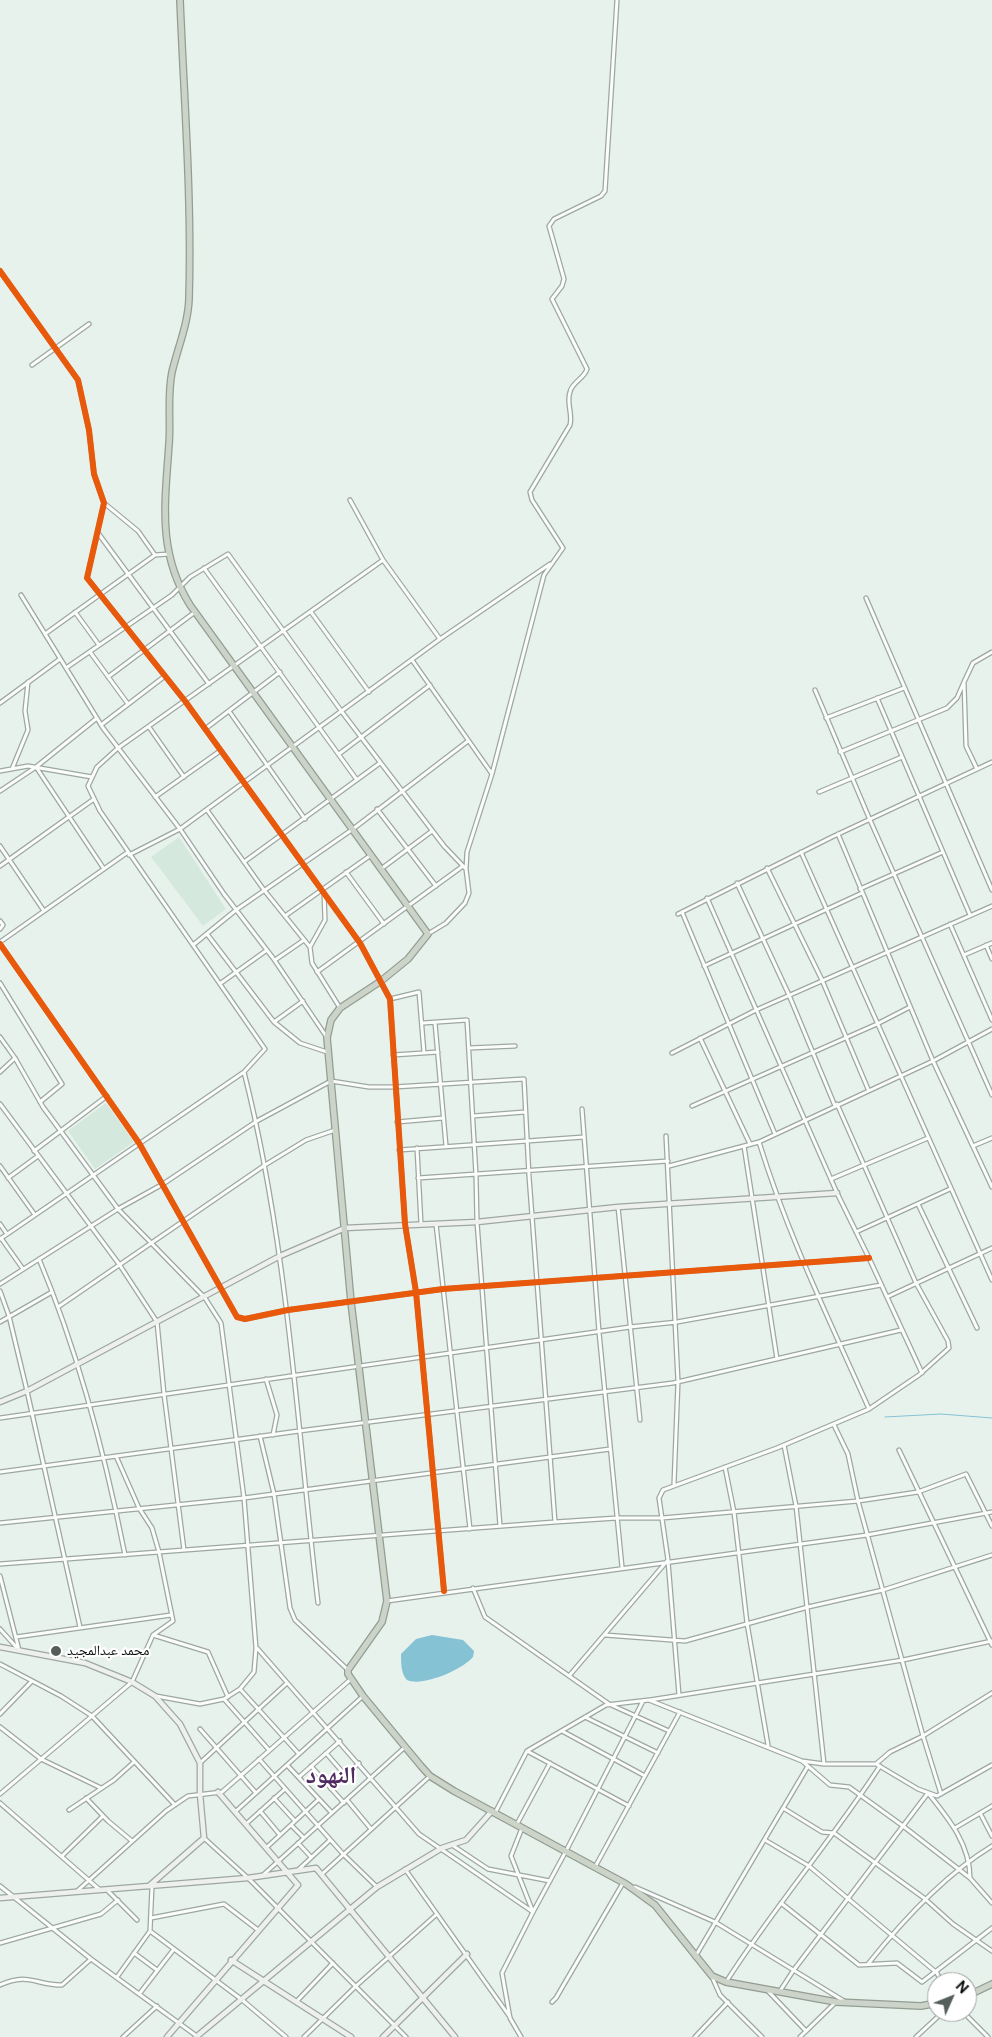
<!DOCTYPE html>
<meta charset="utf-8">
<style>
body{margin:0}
#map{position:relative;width:992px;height:2037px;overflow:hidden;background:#e7f2ec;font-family:"Public Sans",sans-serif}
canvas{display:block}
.north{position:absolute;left:927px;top:1972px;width:50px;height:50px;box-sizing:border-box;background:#fff;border:1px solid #9c9f9d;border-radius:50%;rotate:46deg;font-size:14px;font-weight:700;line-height:20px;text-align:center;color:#080e0b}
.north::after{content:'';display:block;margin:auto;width:18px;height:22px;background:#565e5a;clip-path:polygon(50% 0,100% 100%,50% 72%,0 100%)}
</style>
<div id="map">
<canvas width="992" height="2037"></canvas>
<div class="north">N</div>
</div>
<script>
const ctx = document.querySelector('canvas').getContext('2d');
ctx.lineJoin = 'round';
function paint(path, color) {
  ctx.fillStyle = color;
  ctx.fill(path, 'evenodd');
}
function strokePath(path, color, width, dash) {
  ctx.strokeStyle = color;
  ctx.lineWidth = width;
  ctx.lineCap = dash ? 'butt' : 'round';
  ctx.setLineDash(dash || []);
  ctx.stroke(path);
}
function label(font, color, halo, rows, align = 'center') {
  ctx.font = font + ' "Public Sans","Noto Naskh Arabic",sans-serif';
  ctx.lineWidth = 4.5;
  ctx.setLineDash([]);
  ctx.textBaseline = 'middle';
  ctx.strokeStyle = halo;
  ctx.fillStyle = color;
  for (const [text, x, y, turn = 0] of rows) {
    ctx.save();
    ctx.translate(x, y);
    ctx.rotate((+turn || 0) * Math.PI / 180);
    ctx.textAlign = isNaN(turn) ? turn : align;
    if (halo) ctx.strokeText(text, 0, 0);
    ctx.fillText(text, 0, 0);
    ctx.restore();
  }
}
paint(new Path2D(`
 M179,837L226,909L203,926L151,857Z
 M106,1103L134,1142L95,1169L68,1131Z`), '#d5e8de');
paint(new Path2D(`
 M432,1635L463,1640L474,1651L473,1657C462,1670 422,1687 407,1680C401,1674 401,1663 401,1654L416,1639Z`), '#84c2d4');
strokePath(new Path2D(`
 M885,1417L941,1414L992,1418`), '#84c2d4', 1);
const street = new Path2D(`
 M0,271L78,380L89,430L94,474L104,503L87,578L185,701L360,943L390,999L405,1224L416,1292L444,1591
 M32,365L89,324
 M350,500L383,560L440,639
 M104,503L138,531L155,555L169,554
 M98,533L209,684
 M204,568L357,780
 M21,595L103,728L180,829L224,894L273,958L326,1036
 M866,598L992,890
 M75,612L99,645
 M311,612L369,692
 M45,634L155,555
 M90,652L128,704
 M412,660L492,774
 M66,668L172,595L190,577L228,554L342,712L444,846L465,868
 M108,677L195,612
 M815,690L870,820L992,1095
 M877,698L970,915
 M0,703L60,659
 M229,711L305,819
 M826,718L904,688
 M101,725L165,676
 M149,727L184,777
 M205,729L280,672
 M840,752L947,708L957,698L964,682
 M339,754L430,685
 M36,767L104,869
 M12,769L28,730L25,711L28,682
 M977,769L966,746L964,682L973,663L992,652
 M0,771L28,766L92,777
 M0,791L36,767L97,718
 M819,792L902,757
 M155,797L220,751
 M377,809L436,886
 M207,810L264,890L310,947
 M838,834L933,1061L992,1187
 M0,846L44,911
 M801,852L992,1280
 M129,855L180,829L440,639L550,564
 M244,862L380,763
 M0,866L94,799
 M767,868L822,980L868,1089
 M381,869L432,831
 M346,872L384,924
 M737,883L789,995L835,1106
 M860,889L943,852
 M324,893L325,920L310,947L312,963L340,1008
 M707,898L837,1193L869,1258L922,1373
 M682,912L775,1134
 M678,914L832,837L992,762
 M285,916L371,855
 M0,921L3,925L0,929
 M950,924L992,1020
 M207,934L274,1022L300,1043L327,1052
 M428,934L446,923L465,903L469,893L466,869L467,852L492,774L544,575L563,548L532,500L530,492L570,425C573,414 566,403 570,392C572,382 584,379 587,369L552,299L562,286L564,279L549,226L554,219L601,196L605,191L617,0
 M0,942L128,852
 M0,944L139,1143L237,1317L245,1319L288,1310L443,1289L869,1258
 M193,945L236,910L353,829L468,741
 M986,945L992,959
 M964,955L992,943
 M275,960L304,940
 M704,966L862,893
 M317,972L463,866
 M0,983L62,1084L40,1102
 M221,983L267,950
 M390,999L419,992L424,1053
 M274,1022L303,1001
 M423,1023L467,1020L476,1175L477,1222L500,1526
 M435,1023L446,1146
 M0,1037L15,1058L43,1107L118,1209L205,1298L221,1323L244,1498L256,1648L254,1672L240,1689L224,1699L200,1704L156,1696
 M700,1038L750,1144
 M469,1048L515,1046
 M672,1053L756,1010L992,906
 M393,1055L438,1052
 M0,1072L15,1058
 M244,1072C288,1246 297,1426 318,1603
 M0,1104L119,1264L157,1322L164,1394L184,1550
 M692,1106L877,1024L910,1007
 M582,1109L599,1332L622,1567
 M473,1116L525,1112
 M397,1122L443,1118
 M666,1136L678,1382L674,1484
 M759,1142C788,1236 829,1319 869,1409
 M744,1146L777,1359
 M973,1146L992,1138
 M417,1148L421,1224
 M399,1150L584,1137
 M34,1151L107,1096
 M0,1166L35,1215
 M669,1166L759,1142L933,1061L992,1029
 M8,1178L38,1156
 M418,1178L668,1161
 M831,1179L928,1138
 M918,1204L977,1328
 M618,1207L640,1420
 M0,1224L7,1234
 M436,1224L470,1529
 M856,1232L950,1189
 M1,1238L23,1269
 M0,1239L244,1072L265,1049L100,811L88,786L97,767L118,748L383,560
 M39,1259C79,1354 105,1454 125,1555
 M0,1284L118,1209L163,1184L257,1121L331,1081L369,1087H394L524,1079L529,1176L555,1522
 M0,1291L9,1316L27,1391L80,1627
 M887,1297L992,1248
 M58,1307L265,1165L306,1140L335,1130
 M0,1322L52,1292
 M266,1379L277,1415L273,1435
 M0,1418L630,1327L677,1322L881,1285
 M834,1425L848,1454L858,1501L923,1736L941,1794
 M260,1436L274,1494L290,1608L295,1620L348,1670
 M784,1445L796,1506L824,1764
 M899,1450L992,1645
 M725,1467L734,1512L747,1623L768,1745
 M0,1472L299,1431L673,1383L901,1330
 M0,1523L244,1498L610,1449
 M668,1561L679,1695
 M0,1564L555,1522L617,1518H662L858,1501L918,1492L966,1474L992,1526
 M0,1576L19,1650L0,1629
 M473,1588L485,1617L609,1704L669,1731
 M387,1601L867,1535L992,1512
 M153,1635L208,1652L228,1697
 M605,1635L685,1641L808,1607L883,1590L992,1555
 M16,1637L171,1615
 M257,1648L419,1834L533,1912L566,1851L643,1701
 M0,1664L61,1696L92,1716L175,1805
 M569,1676L668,1560L659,1498L663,1490L777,1448L869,1409L919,1375L949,1348L948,1341L916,1283L837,1104
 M240,1689L299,1754
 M224,1699L269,1750
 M650,1700L903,1660L992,1641
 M0,1714L32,1681
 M585,1717L658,1753
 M0,1727L41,1759L101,1788
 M200,1729L256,1793
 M562,1731L645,1776
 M527,1751L629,1806
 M326,1753L346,1776
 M259,1759L343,1854L377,1887
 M802,1761L830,1785L849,1787L903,1826L970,1878L992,1903
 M200,1763L287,1683
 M876,1764L890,1752L923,1736L992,1693
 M287,1765L332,1813
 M311,1766L344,1803
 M299,1777L340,1741
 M331,1789L359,1763
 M0,1794L132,1682L153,1635L173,1621L159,1552L152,1528L139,1508L116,1456
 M86,1798L108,1821L132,1841
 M274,1798L295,1821
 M347,1800L371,1829
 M0,1803L100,1890
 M783,1808L822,1832L834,1833L924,1898L953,1924L992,1951
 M69,1810L114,1780L134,1762
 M260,1811L280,1835
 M235,1812L362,1697
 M495,1813L527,1751L606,1705L649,1700L802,1761L824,1764H876L918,1789L937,1796L992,1765
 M980,1813L992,1836
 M246,1824L285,1789
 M517,1824L550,1763
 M291,1825L304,1838
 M955,1828L992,1806
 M204,1838L248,1878L406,2037
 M765,1840L809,1866L937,1973L941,1982
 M298,1843L311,1857
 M452,1845L488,1869L550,1881
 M266,1848L319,1799
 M62,1856L103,1816
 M595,1867L680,1712
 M405,1869L510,2017
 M298,1870L330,1840
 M322,1874L430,1776
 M263,1875L405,1747
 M0,1886L91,1959L198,2037
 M635,1887L715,1922L844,2001
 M107,1890L137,1920
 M76,1892L166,1811L188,1796L222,1792L351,1679
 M781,1903L859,1965L897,1963L922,1982L992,1928
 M151,1918L224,1904L258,1930
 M150,1931L241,1999L286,2037
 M0,1943L101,1914L118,1900
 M134,1953L157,1970
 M695,1957L808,1766
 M868,1964C903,1920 944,1875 992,1846
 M117,1977L150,1931L152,1886
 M712,1977L720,1995L762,2037
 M726,1982C774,1907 832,1840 880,1766
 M0,1985C29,1972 35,1985 62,1985L91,1959
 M767,1990L806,2031
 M780,1991L793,1971L928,1793C948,1818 970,1844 970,1878
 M140,1993L174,1949
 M296,2002L333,1963
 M552,2002L556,1998L623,1883
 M963,2012L988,2037
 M123,2037L157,2006
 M304,2037L356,1986L437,1914
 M521,2037L510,2018L502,1973L533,1912L511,1856L522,1828
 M695,2037L728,2002
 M800,2037L836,2002
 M916,2037L943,2012`);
const secondary = new Path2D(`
 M0,1402L27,1391L280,1256L345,1228L477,1222L618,1207L837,1193
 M0,1647L85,1663L132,1682L155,1696L180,1724L200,1763V1794L204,1838L149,1886
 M0,1898L248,1878L316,1868L455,2037
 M231,1960L351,2037
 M167,2037L298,1885L218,1792
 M196,2037L377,1887L442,1848L466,1840L492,1811
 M383,2037L467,1954`);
const highway = new Path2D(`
 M180,0C184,99 192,199 189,299C188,324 178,347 172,372C167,396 171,420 169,444C165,503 157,552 190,605L428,934L408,959L381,981L340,1008L331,1020L327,1038L351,1302L387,1601L382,1622L348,1670V1674L363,1696L421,1766L430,1776L454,1791L626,1884L655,1905L712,1976L726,1982L836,2002L921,2006L937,2003
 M967,1996L992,1984`);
strokePath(street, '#9ea7a2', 5.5);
strokePath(secondary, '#9ea7a2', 7);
strokePath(highway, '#939d92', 8);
strokePath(street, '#fbfdfc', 3);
strokePath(secondary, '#eef0ee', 4.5);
strokePath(highway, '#ccd3c9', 5.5);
strokePath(new Path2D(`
 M0,271L78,380L89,430L94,474L104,503L87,578L185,701L360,943L390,999L405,1224L416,1292L444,1591
 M0,944L139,1143L237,1317L245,1319L288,1310L443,1289L869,1258`), '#e8590c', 6);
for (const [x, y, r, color] of [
 [56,1651,6,"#565e5a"]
]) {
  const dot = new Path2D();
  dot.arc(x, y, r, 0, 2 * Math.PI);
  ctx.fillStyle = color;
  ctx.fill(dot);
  strokePath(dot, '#fff', 2);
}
label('14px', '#080e0b', '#fff', [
 ["محمد عبدالمجيد",67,1651]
], 'left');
label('bold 24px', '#502b62', '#fff', [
 ["النهود",331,1776]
]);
</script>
